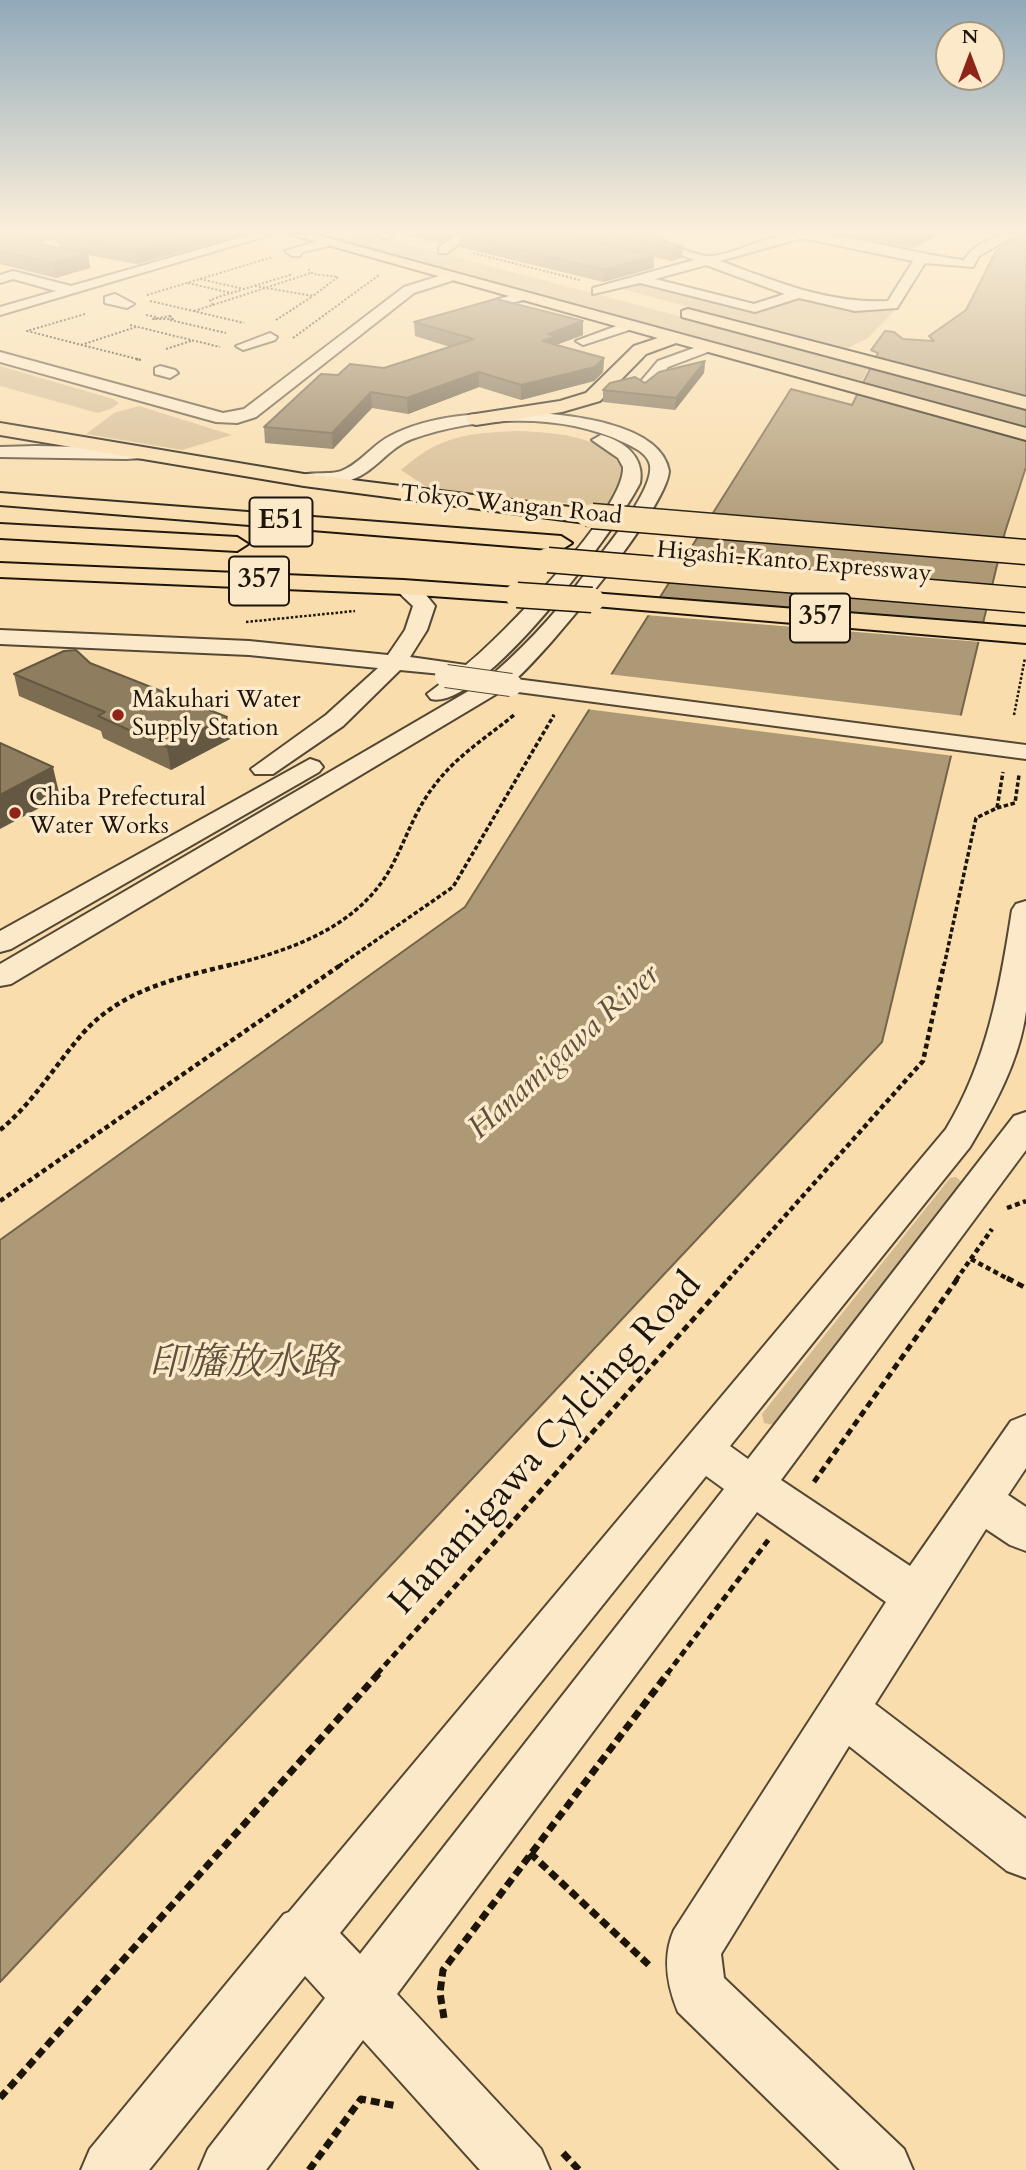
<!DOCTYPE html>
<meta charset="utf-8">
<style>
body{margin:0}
#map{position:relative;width:1026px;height:2170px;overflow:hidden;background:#f9ddad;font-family:Cardo,serif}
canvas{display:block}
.north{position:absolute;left:935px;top:21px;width:70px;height:70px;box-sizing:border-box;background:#fbe9ca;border:2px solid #a2947d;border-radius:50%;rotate:0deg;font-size:19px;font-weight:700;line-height:28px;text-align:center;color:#1d150a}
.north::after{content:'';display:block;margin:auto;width:24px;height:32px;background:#8f2418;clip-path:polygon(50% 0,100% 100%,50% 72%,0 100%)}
</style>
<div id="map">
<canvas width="1026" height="2170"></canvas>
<div class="north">N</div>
</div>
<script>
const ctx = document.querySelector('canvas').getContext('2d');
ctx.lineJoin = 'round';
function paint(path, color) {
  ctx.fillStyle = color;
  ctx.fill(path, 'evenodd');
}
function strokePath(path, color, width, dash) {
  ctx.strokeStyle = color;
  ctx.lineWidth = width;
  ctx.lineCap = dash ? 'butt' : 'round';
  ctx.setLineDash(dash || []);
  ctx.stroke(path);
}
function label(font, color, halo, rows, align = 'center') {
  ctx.font = font + ' Cardo,"Noto Serif JP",serif';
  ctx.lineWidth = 7;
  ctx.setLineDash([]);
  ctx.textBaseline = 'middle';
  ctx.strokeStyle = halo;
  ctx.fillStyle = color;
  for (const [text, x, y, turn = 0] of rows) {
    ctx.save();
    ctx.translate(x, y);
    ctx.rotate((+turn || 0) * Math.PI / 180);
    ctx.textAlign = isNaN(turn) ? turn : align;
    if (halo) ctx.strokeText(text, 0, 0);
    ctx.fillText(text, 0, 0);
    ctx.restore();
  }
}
paint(new Path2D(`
 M354,234H368L869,366L860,385L332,240Z
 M642,282L756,310L796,297L854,309L899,306L868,338L846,349L618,288Z
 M0,366L113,399L119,403L111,409L98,413L0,386Z
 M139,406L232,435L182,450L86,434L114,413Z
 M517,431C556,433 610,434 626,477L609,508L428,488L401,470C439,436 467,433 517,431Z
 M956,1177L964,1184L778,1422L774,1425L764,1423L762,1414L950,1178Z`), '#d4bb91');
const water = new Path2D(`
 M1022,234H1026V467L1005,532L882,1042L0,1982V1240L465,907L791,389L852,405L878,353L871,350L885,331L894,332L903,339L934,341L929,336L966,310L996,251Z`);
paint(water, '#ae9976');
strokePath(water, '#74644b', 2);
paint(new Path2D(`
 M655,599L985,625L981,642L645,615Z
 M608,674L964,716L954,756L586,709Z`), '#f9ddad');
const minor = new Path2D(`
 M253,234H273L0,315V307L56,291L13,279L0,283V275L13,271L71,286Z
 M395,234L385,239L379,235V234Z
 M457,234H472L447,253H439V247Z
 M629,234C658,234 679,252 706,256C725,258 767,236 789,234C839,230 911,254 964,260C974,243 998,234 1017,234L979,256L973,267L925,263L897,308L855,311L799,298L755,312L640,283L593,294V288L694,260ZM802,238L913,261L888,301C827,304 776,281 720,261ZM706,265L785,294L754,304L655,279Z
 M325,239L329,240V246L302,252L300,256H292L285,251Z
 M449,273L454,274V280L414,293L256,417L237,423L216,422L0,362V352L223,413L244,409L404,287Z
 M522,292L527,293V299L463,316L456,312Z
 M115,294L134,304L127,308L105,303V297Z
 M630,321L637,325L635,328L583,345L576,341Z
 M270,333L277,337L275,340L243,350L236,346Z
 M708,343L715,347L713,350L668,367L650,390L644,392L636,387L658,361Z
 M160,366L175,370L178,373L170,378L155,374V368Z
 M524,412C563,414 661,422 669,471C667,508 548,651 516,679L1026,745V759L503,690L11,984L0,986V964L484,682C519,652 551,619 579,582C595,561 660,486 649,462C645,452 633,447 625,443C562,412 477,416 412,439C388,448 375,472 351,480C337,484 305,492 295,480C304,469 328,476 341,471C360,464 372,445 390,436C430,415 480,413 524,412Z
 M601,435C624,441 645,457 640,483C618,527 482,712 431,699L427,694L452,675L400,670L343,726L273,774H255L251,769L326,715L378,668L249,655L0,644V630L249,641L388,655L405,630L413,606L393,587L403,581L422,590L435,606L427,630L410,657L466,665C501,637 626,509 623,467L618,458L592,440Z
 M36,446L144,448L153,453L144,458L126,459L0,457V447Z
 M310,759L319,762L323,767L319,772L11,949L0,952V931Z
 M1026,901C1026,937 1026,975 1026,1011C1020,1059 995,1105 970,1147L730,1446L748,1459L1014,1116L1026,1112V1150L781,1480L910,1566L1011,1421L1026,1415V1468L1008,1495L1026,1507V1551L1010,1545L986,1529L875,1704L1026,1819V1878L1007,1871L849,1746L721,1954L724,1978L904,2149L913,2170H840L678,2012C667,1985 662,1957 674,1930L886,1602L757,1512L397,1994L541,2149L550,2170H480L363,2040L266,2170H199L208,2149L325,1998L305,1976L149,2170H81L90,2149L284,1914L289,1912L946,1129C987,1061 1000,988 1012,910L1016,904ZM706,1476L724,1489L360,1954L340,1933Z`);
const highway = new Path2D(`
 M289,234H313L1026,428V440L676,343L646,354L600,401L562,412L476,425L469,423L466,419L469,415L560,401L586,393L634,346L658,338Z
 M688,309L1026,397V409L682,317V311Z
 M0,423L304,474L586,509L597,516L586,523L304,486L0,435Z
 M0,493L561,536L572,543L561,550L0,505Z
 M0,524L237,537L248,544L237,551L0,538Z
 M0,563L403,580L517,588L526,590L529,595L526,600L517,602L403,594L0,577Z
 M592,593L1026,627V643L583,605L580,600L583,595Z`);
strokePath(minor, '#544733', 4);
strokePath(highway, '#1d150a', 4);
strokePath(new Path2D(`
 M473,253L580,280
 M200,279L244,289L293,274
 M188,283L231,293L241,290
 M255,286L313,296L338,277L313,274L308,269
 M147,295L273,257
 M150,301L189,310
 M213,305L311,273
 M189,310L244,323
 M194,311L213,305L210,300L230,293
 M85,314L27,331L141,360
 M146,315L156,317
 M170,316L173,319H153Z
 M170,320L226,333
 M276,320L313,296
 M130,325L220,347
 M293,338L379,275
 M81,345L136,327
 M166,349L191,341`), '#1d150a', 2, [2, 2]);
strokePath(new Path2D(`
 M136,359L141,360
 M246,622L355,611
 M1014,715L1025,658
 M512,717L515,714
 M553,717L554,714`), '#1d150a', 2.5, [2.5, 2]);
strokePath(new Path2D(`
 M997,808L1015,803L1019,775
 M227,966C288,951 355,929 389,871C405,843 414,811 434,786C455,757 487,737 514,715
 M339,966L453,887L554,715
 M944,966L976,818L997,808L1003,772`), '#1d150a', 3.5, [4.5, 2.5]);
strokePath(new Path2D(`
 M0,1130C34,1102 55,1065 84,1032C123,989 180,977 234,964
 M0,1201L342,964
 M1007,1208L1026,1201
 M971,1259L1010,1280
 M728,1280L923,1061L944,964
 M956,1280L992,1229`), '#1d150a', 4.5, [5, 3.5]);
strokePath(new Path2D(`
 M1007,1278L1026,1288
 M814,1482L958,1278
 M377,1674L730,1278
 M667,1674L769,1539`), '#1d150a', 5, [7, 4.5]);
strokePath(new Path2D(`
 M530,1853L651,1967
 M444,2018L440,1993L443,1970L668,1673
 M0,2098L379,1673
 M563,2153L579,2170
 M309,2170L361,2099L397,2106`), '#1d150a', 7, [9, 5]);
paint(minor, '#fbe9ca');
paint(highway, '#f9ddad');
const minorBridge = new Path2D(`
 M446,676L511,685`);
const highwayBridgeFar1 = new Path2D(`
 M586,516L613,518`);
const highwayBridge = new Path2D(`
 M592,516L1026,552
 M548,560L1026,600
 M517,595L592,600`);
strokePath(minorBridge, '#544733', 24, []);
strokePath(highwayBridgeFar1, '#1d150a', 22, []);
strokePath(highwayBridge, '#1d150a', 27, []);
strokePath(minorBridge, '#fbe9ca', 22);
strokePath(highwayBridgeFar1, '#f9ddad', 20);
strokePath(highwayBridge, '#f9ddad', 24);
paint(new Path2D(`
 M0,234H246L137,264L88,255L90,268L56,278L0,264ZM53,240L59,244L60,248L35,243Z
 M404,234H452L439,243Z
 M460,234H652L666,242L683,246L682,258L671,261L654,257V268L603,282L460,247Z
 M838,234H943L912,248Z
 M583,321V335L556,345L604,358L603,372L594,381L521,400L479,387L408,414L372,408L333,449L265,443L264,427L338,375L384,368L450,347L415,336L414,322Z
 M705,361L704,373L675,410L603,402V390L645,383Z
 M90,663L227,717L230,739L171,770L103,738L101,731L19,696L14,674Z`), '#7b6c52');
paint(new Path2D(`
 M28,234H52L53,240L30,243L31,253Z
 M194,234H246L137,264L135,250Z
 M439,234H452L439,243Z
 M927,234H943L912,248L913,240Z
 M683,246L682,258L671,261L672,249Z
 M88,254L90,268L56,278L53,263Z
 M654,256V268L603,282L604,270Z
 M583,321V335L556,345L542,341L548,334Z
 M604,358L603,372L594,381L521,400V385Z
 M705,361L704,373L675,410L676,398Z
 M479,372V387L408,414L407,398Z
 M371,392L372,408L333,449L332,433Z
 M227,717L230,739L171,770L167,747Z
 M53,767L60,797L0,829V795Z`), '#645842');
const building = new Path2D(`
 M0,234H28V239L36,243L88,254L53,263L0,251Z
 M58,234H194L135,250L58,236Z
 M460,234H563L654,256L604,270L460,235Z
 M609,234H652L666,240L660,241L683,246L672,249Z
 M882,234H927L913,240Z
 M496,299L583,321L548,334L557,336L542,341L604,358L595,367L521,385L479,372L407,398L371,392L332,433L264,427L321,374L338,375L350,364L384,368L474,339L414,322Z
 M705,361L676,398L603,390L610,383L635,377L645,383L659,372Z
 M76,650L90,663L227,717L167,747L98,716L105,712L14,674L64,651Z
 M0,743L53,767L0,795Z`);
paint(building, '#8f7d5f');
strokePath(building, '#645842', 2);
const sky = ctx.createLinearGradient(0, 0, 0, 538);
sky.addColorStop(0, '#91a9ba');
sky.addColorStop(0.43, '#fcf0da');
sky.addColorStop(1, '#fcf0da00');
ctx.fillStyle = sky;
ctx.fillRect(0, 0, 1026, 538);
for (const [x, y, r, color] of [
 [118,715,7,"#8f2418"],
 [15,813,7,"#8f2418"]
]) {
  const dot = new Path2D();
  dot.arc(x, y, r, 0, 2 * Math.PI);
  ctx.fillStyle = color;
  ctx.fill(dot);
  strokePath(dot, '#fbe9ca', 2.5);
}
label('24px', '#1d150a', '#fbe9ca', [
 ["Tokyo Wangan Road",511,506,6],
 ["Higashi-Kanto Expressway",794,563,5]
]);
label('24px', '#1d150a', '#fbe9ca', [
 ["Makuhari Water",132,701],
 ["Supply Station",132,729],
 ["Chiba Prefectural",29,799],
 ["Water Works",29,827]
], 'left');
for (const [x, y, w] of [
 [281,522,63],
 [259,581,60],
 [820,618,60]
]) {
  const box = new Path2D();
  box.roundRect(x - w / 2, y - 24.5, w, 49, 5);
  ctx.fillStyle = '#fbe9ca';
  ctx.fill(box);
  strokePath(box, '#1d150a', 2);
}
label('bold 28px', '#1d150a', null, [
 ["E51",281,522],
 ["357",259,581],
 ["357",820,618]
]);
label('italic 32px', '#5e503b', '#fbe9ca', [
 ["Hanamigawa River",565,1053,-42]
]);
label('37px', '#1d150a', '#fbe9ca', [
 ["Hanamigawa Cylcling Road",547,1445,-48]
]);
label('italic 38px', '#5e503b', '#fbe9ca', [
 ["印旛放水路",244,1365]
]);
</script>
